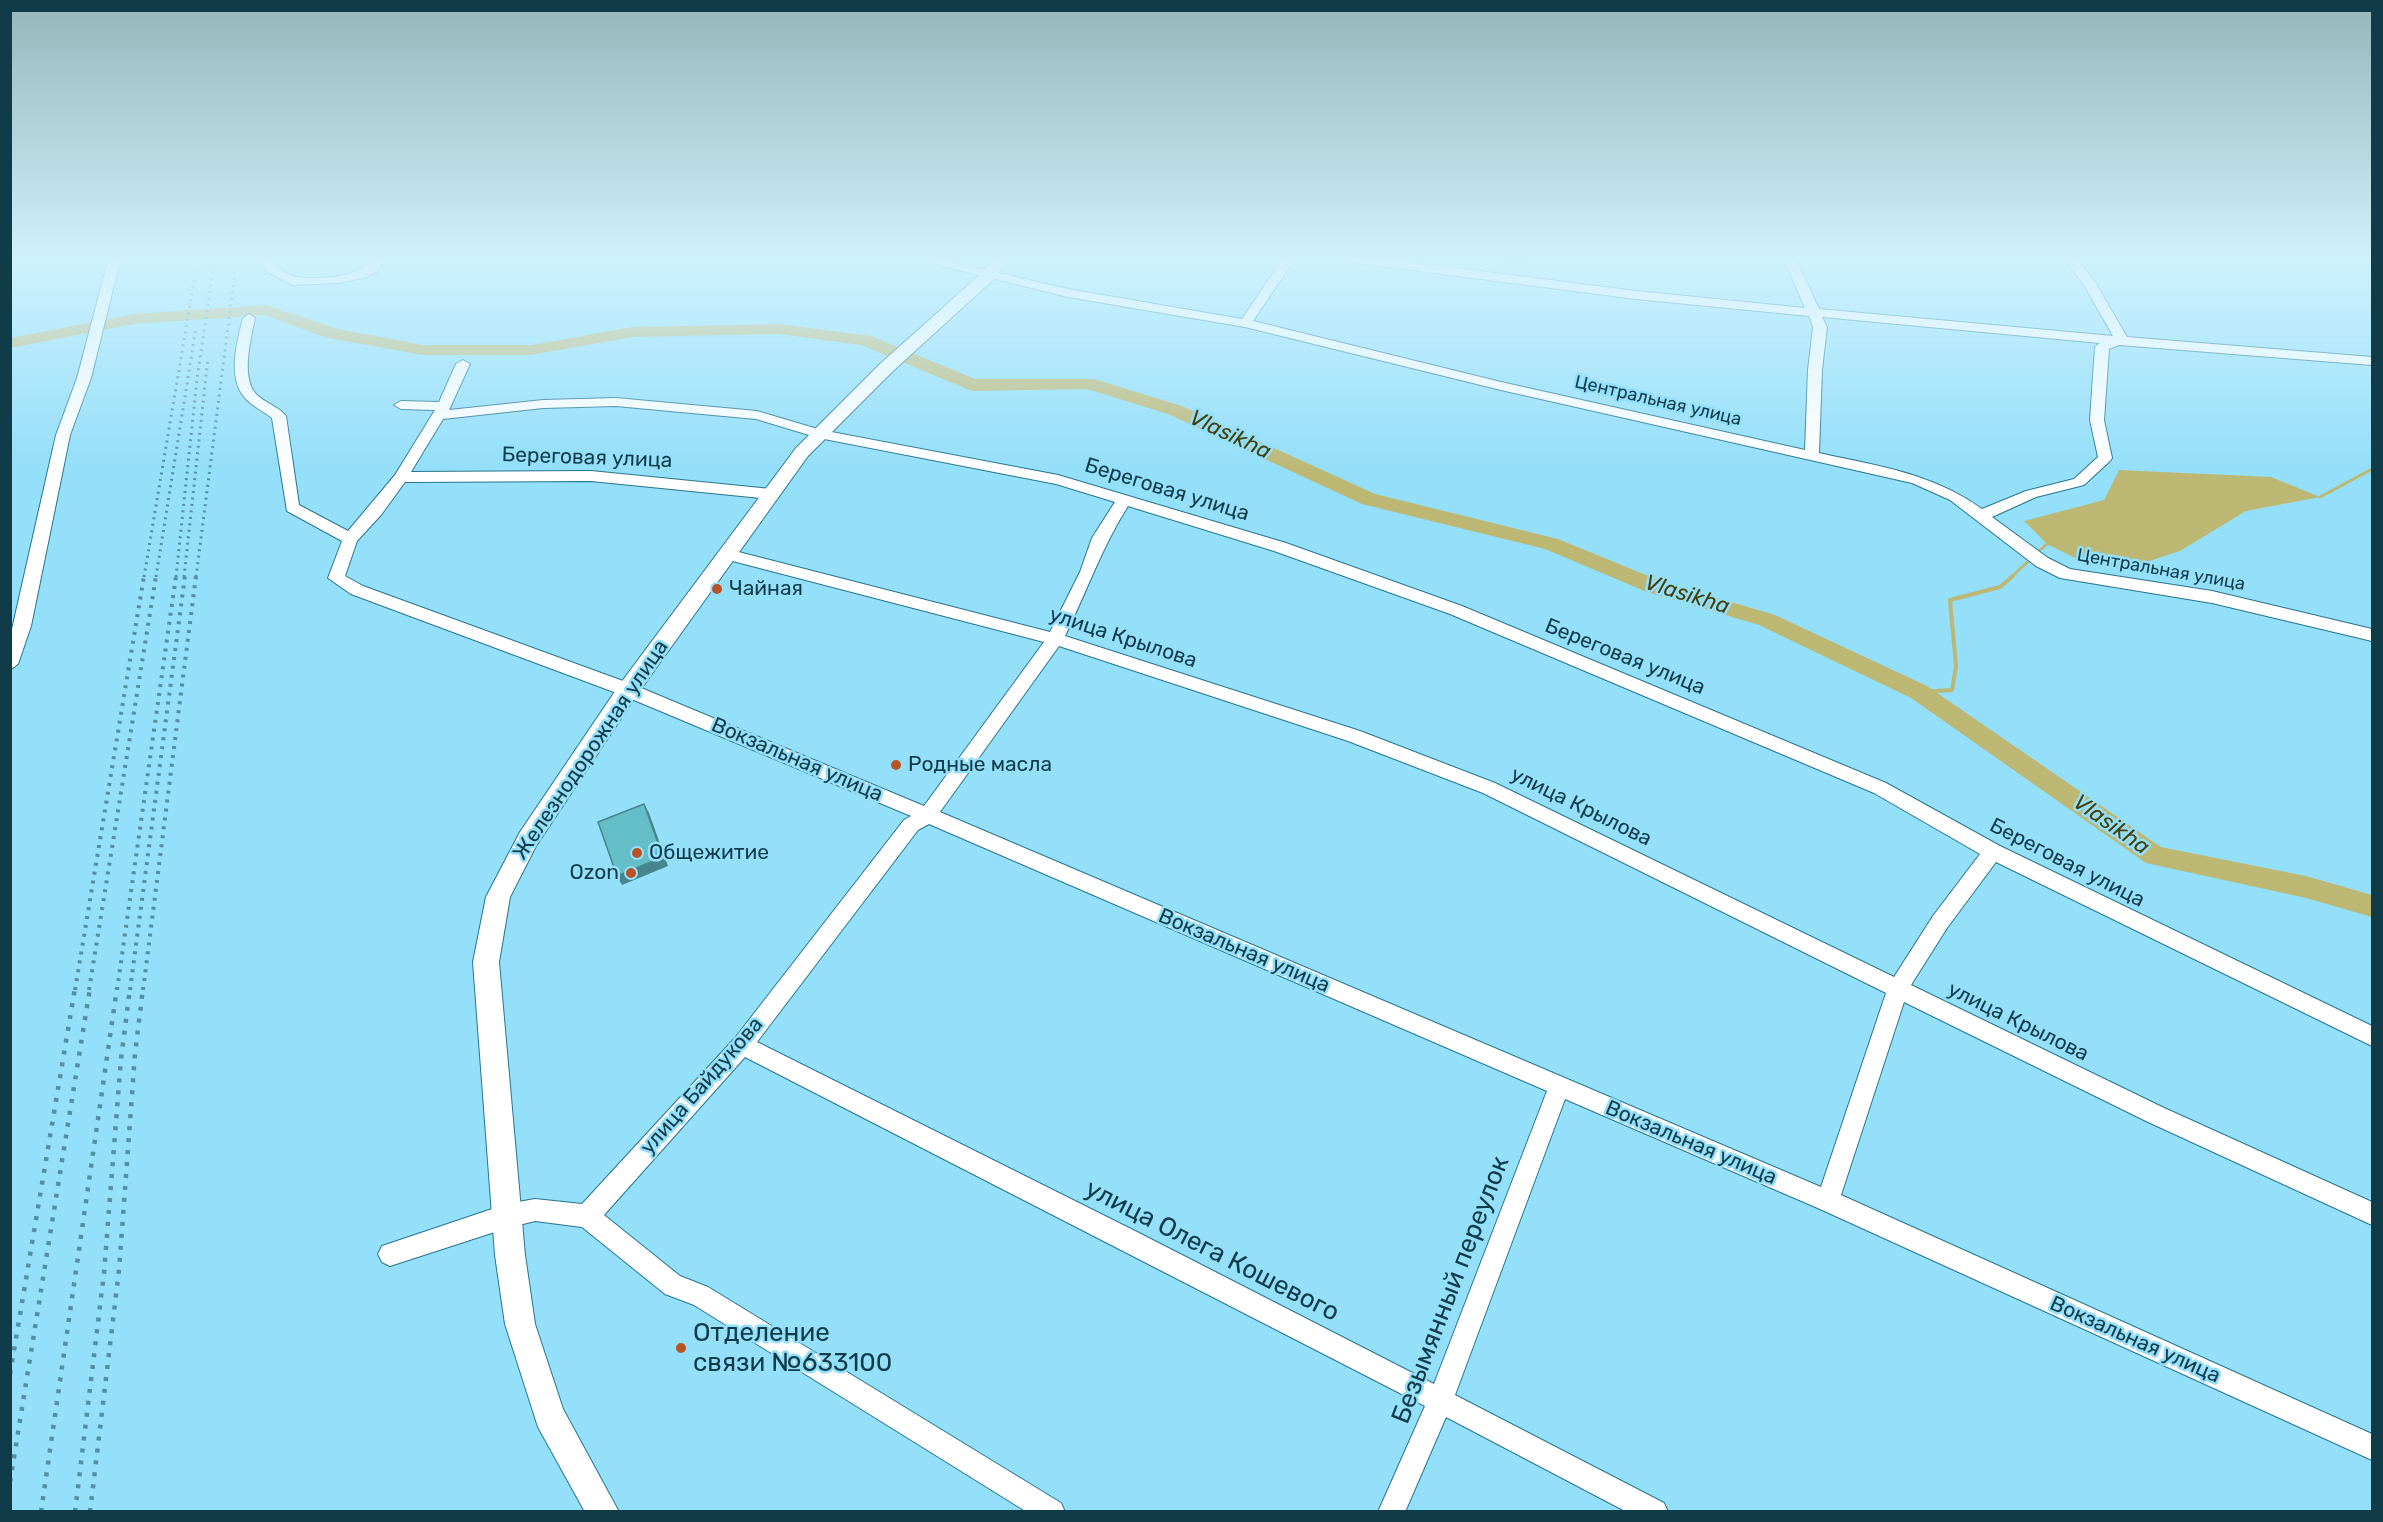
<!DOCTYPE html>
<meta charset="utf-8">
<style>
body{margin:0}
#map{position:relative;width:2383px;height:1522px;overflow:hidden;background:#94dffa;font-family:Rubik,sans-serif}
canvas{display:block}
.frame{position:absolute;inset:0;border:12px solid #103b49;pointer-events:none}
</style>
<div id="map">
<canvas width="2383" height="1522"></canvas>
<div class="frame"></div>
</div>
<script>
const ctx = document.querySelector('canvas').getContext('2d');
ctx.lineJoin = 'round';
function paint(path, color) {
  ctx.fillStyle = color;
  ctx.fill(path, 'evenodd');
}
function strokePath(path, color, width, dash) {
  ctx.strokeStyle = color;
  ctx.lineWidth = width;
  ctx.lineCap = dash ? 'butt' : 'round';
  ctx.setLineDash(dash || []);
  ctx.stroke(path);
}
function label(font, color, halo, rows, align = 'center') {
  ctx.font = font + ' Rubik,sans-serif';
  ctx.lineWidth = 5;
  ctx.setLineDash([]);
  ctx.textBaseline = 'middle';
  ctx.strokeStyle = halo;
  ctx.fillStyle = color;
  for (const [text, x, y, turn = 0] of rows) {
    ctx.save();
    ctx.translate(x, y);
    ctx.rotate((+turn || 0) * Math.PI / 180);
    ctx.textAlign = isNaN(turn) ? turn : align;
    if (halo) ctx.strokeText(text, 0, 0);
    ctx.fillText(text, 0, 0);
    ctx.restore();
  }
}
paint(new Path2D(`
 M2119,470L2271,477L2320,497L2246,511L2180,551L2122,570L2081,561L2047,544L2024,521L2104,500Z`), '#bdb774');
strokePath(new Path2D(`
 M2320,497L2372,469
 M2036,554L2047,544
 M2011,577L2031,559`), '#bdb774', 3);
strokePath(new Path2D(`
 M1919,692L1952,690L1956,666L1950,600L2000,587L2013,576`), '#bdb774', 4);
paint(new Path2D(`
 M266,305L338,329L423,345H531L632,327L779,324L871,336L975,379H1094L1182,406L1375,494L1558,539L1663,582L1775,615L1927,686L2161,847L2306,876L2372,895V917L2306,898L2146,863L1911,698L1759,625L1647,592L1545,549L1362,504L1168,414L1087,389L972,391L861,345L779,334L632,337L531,355H423L328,338L264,315L134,324L10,348V338L134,314Z`), '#bdb774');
const minor = new Path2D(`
 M109,257H121L91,378L70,435L31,626L18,664L10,670V638L56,435L77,378Z
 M262,257H274L276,266C282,270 290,276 297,277C321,280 360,278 376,257H388L377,272L364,278L338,283L292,285L266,271Z
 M906,257H929L1068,289L1242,319L1284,257H1296L1253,321L1501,382L1805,450L1808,370L1813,327L1809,316L1636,299L1341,261L1335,257H1371L1636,291L1805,308L1783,257H1795L1819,309L2113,336L2084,285L2063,257H2076L2096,284L2127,337L2372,357V365L2119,345L2109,349L2104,420L2112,458L2110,461L2084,485L2036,497L1992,517L2048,558L2070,569L2212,591L2372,629V641L2212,603L2060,578L2036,566L1950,500L1912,483L1501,390L1245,327L1068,297ZM1822,317L2100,343L2095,347L2090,420L2098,457L2074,479L2026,491L1982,509C1932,473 1878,466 1819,453L1822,370L1827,327Z
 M249,314L255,318C251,338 241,375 255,393C264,403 278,406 286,416L299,505L348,531L395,475L435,410L401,409L394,405L401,401L439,402L456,364L463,360L470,364L449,410L543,400L616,398L757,411L821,430L1058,475L1286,543L1462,606L1886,783L2000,846L2372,1026V1046L1996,862L1947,928L1911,985L2162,1107L2372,1202V1225L2146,1121L1904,1002L1841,1195L2372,1434V1460L1820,1209L1565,1099L1455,1395L1664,1503L1668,1512H1627L1446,1417L1405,1512H1378L1425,1406L745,1057L604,1215L680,1276L708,1287L1061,1503L1065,1512H1027L694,1305L665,1294L582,1227L535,1221L507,1228L390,1266L382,1262L378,1254L382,1246L507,1204L535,1199L582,1204L735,1038L904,820L911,816L622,695L351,594L328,578L342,541L287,511L272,418C263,411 252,406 245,398C227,378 237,341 243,318ZM616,406L756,419L819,438L1056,484L1115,502L1092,538L1080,572L1050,632L727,549L721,550L719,554L721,558L1044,642L924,806L634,685L363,586L345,576L357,541L381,515L405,482L591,481L771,499L778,494L771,489L591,471L411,472L443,419L543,408ZM1128,506L1274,551L1450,614L1874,793L1980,854L1933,916L1894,977L1495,783L1360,731L1065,636C1086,593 1102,547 1128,506ZM1059,646L1348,741L1483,793L1886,993L1821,1187L940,812ZM929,824L1547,1091L1434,1384L1141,1234L757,1042L918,830Z`);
const major = new Path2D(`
 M995,257H1011L995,278L893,371L808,456L636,696L536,846L510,897L499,962L525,1255L535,1324L563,1409L619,1512H585L538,1427L505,1324L495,1255L473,962L486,897L520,832L620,684L796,448L881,363L983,272Z`);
strokePath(minor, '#27758e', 2);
strokePath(major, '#27758e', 2);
paint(minor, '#fff');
paint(major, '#fff');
strokePath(new Path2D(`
 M144,577L198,257
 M156,577L196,328
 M176,577L197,379L215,257
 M184,577L208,358
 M196,577L237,257`), '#538fa3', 3, [2, 4.5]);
strokePath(new Path2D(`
 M75,990L144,576
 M89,990L156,576
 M117,990L176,576
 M130,990L185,576
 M143,990L196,576`), '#538fa3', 4, [3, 6]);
strokePath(new Path2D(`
 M10,1374L75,988
 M10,1482L90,988
 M41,1512L117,988
 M75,1512L104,1273L121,1059L130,988
 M90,1512L119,1270L135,1054L143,988`), '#538fa3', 4.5, [4, 8]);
paint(new Path2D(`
 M1507,257H1528L1526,265L1508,264Z`), '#56a3ab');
paint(new Path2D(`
 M644,804L649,813L668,866L622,885L617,876Z`), '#46858b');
const building = new Path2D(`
 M644,804L663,857L617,876L598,822Z`);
paint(building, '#64bec7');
strokePath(building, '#46858b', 1.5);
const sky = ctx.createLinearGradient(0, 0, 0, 470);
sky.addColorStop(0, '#97b5ba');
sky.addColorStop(0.55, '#cff1fd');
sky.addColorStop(1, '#cff1fd00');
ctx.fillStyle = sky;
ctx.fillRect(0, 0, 2383, 470);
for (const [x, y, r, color] of [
 [717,589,6,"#b85323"],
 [896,765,6,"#b85323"],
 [637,853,6,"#b85323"],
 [631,873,6,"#b85323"],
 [681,1348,6,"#b85323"]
]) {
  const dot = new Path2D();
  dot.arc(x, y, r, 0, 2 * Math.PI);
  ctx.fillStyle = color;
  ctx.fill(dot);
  strokePath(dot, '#94dffa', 2);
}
label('18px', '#103b49', '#94dffa', [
 ["Центральная улица",1658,401,13],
 ["Центральная улица",2161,570,10]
]);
label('21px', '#103b49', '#94dffa', [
 ["Береговая улица",587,458,2],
 ["Береговая улица",1167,490,17],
 ["улица Крылова",1123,638,18],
 ["Береговая улица",1625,657,22],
 ["Железнодорожная улица",591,750,-56],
 ["Вокзальная улица",797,760,23],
 ["улица Крылова",1581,807,26],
 ["Береговая улица",2067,863,27],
 ["Вокзальная улица",1244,951,23],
 ["улица Крылова",2018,1022,26],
 ["улица Байдукова",702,1086,-49],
 ["Вокзальная улица",1691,1143,23],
 ["Вокзальная улица",2135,1340,24]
]);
label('21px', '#103b49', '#94dffa', [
 ["Чайная",729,589],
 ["Родные масла",908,765],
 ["Общежитие",649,853],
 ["Ozon",619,873,"right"]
], 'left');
label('italic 22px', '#46400b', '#94dffa', [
 ["Vlasikha",1230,435,25],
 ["Vlasikha",1687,595,17],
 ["Vlasikha",2111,825,35]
]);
label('26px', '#103b49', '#94dffa', [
 ["улица Олега Кошевого",1212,1251,27],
 ["Безымянный переулок",1451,1290,-69]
]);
label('26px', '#103b49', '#94dffa', [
 ["Отделение",693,1333],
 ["связи №633100",693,1363]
], 'left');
</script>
